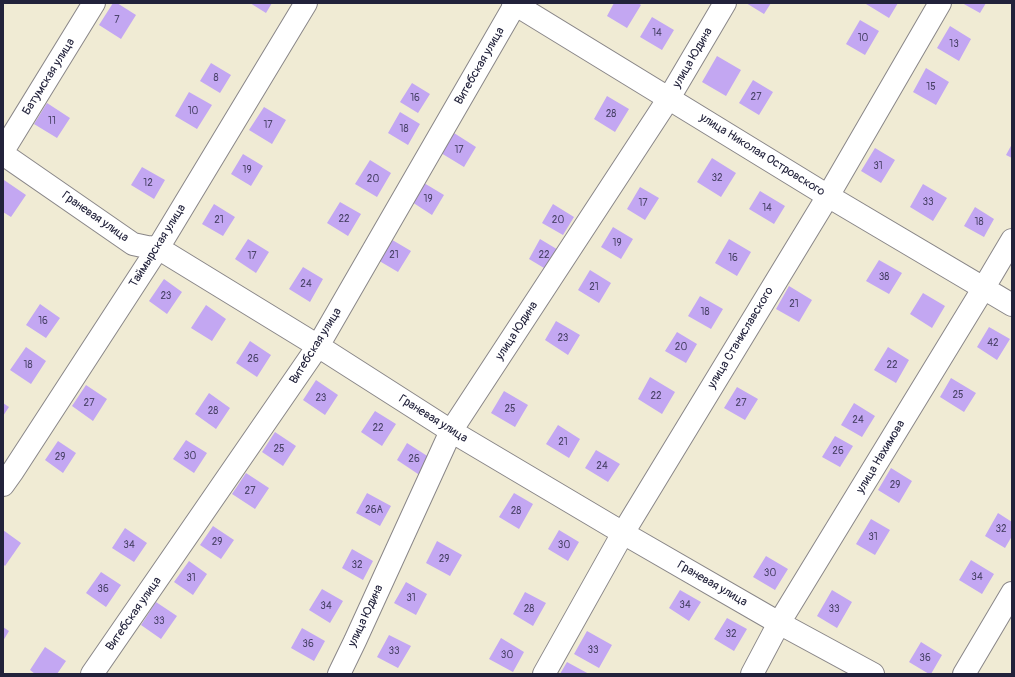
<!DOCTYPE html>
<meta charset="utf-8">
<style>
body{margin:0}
#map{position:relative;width:1015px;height:677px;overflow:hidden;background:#f0ebd4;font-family:Pangolin,sans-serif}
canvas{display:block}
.frame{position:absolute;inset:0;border:4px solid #22223b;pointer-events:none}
</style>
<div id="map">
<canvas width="1015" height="677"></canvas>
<div class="frame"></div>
</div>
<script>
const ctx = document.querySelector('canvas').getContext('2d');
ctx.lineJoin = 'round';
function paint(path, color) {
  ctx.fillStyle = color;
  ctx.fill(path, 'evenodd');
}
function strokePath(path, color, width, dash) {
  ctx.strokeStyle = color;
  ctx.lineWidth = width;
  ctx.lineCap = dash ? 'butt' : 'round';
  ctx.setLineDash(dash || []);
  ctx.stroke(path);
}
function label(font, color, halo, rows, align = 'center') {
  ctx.font = font + ' Pangolin,sans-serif';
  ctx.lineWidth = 3.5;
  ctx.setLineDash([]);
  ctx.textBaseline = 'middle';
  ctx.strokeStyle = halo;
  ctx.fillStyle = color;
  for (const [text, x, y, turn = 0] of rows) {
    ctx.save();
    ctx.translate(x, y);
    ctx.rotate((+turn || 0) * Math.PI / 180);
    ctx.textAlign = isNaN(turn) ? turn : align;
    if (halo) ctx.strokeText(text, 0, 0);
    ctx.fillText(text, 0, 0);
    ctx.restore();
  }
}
paint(new Path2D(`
 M113,3H117L136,15L121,39L99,25Z
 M250,3H272L266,13Z
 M614,3H638L641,5L627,28L607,16Z
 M746,3H771L764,14Z
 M867,3H898L889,18L866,4Z
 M962,3H986L980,13Z
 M652,17L674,30L662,50L640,37Z
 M860,20L879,31L865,55L846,44Z
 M950,26L971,39L959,61L937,48Z
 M717,56L741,70L726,96L702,82Z
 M211,63L231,75L220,93L200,81Z
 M926,68L949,82L936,105L913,92Z
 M753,80L773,92L759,115L739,103Z
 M412,83L430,94L418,113L400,102Z
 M189,92L212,105L197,129L175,116Z
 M607,96L629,109L615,132L594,119Z
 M47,103L70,118L57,138L34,124Z
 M264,107L286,120L272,144L249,130Z
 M400,112L420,124L408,145L388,133Z
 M454,133L476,147L464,167L441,153Z
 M1012,144V158L1006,155Z
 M875,148L895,160L881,183L861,171Z
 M243,154L263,166L251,186L231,174Z
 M712,158L736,173L721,197L697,182Z
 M370,160L391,173L377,197L355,184Z
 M142,167L165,180L154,199L131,185Z
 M4,180L26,195L11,217L3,212Z
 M424,183L444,195L432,215L412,202Z
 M923,184L947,198L933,221L910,207Z
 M640,187L659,198L645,220L627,209Z
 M760,191L785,206L774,224L749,209Z
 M340,202L361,214L348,236L327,223Z
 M214,204L235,217L223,236L202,224Z
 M553,204L574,217L563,235L542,223Z
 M975,207L994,219L984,237L964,226Z
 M613,227L633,239L621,259L601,247Z
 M389,238L411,251L398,272L376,259Z
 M248,239L269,252L256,273L235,259Z
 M540,239L560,251L549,271L529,259Z
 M729,239L751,252L737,276L715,263Z
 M879,260L902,273L889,294L866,281Z
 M303,267L323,279L310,302L289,289Z
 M590,270L611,283L599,303L578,290Z
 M164,279L182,292L167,314L149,301Z
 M789,286L812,300L799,322L776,309Z
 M923,293L945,306L932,328L910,314Z
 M700,296L723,309L711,329L688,316Z
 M40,304L60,318L46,338L26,325Z
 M206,305L226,319L212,341L191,328Z
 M556,321L580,335L568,355L545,340Z
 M989,327L1010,339L997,360L977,347Z
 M677,332L697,344L686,363L665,351Z
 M250,341L271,355L257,377L236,363Z
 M26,347L46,361L31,384L10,370Z
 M888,347L909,360L896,383L874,370Z
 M650,377L675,392L662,414L638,399Z
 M951,378L976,393L964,412L940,397Z
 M316,380L338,395L325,415L303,400Z
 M86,385L107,399L93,421L72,406Z
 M737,387L758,399L745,420L724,408Z
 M504,391L528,405L515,427L491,413Z
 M209,393L230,408L216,429L195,414Z
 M3,403L9,407L3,416Z
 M854,403L875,416L862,437L841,425Z
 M375,411L396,424L382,446L361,432Z
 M558,425L580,439L569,458L546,444Z
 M275,432L296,446L283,466L262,452Z
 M835,436L853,446L840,467L822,457Z
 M186,440L207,453L194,473L173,459Z
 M58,441L76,453L63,473L45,460Z
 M407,443L432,459L421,476L397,460Z
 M596,450L620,464L608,482L585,468Z
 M891,468L912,481L899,503L878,490Z
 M246,473L269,488L255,509L232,494Z
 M367,493L391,506L380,526L356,513Z
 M514,493L533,504L519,529L499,517Z
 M998,513L1012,522V536L1005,548L985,536Z
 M871,519L890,530L875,555L856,544Z
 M213,526L234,540L221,559L200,545Z
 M125,528L147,543L134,562L112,548Z
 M3,530L21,543L5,566L3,564Z
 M559,530L579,542L568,561L548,549Z
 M437,541L462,555L450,576L426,563Z
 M352,549L373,561L363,580L342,568Z
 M766,556L788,569L775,590L753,577Z
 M971,560L994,574L982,594L959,580Z
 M189,561L207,574L193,595L174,582Z
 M101,572L121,585L106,607L86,593Z
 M406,582L427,594L416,615L394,603Z
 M322,589L343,601L330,623L309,610Z
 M680,590L701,602L689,621L669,608Z
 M832,590L852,602L837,628L817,616Z
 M525,592L546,603L533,626L513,614Z
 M156,602L177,616L161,639L141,625Z
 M727,618L747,629L734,651L714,639Z
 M3,627L9,631L3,641Z
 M302,628L325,641L314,661L291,648Z
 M587,631L612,645L599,668L574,654Z
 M389,635L411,646L398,668L377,657Z
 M501,638L524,652L513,672L489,659Z
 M921,642L942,655L931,674H929L909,662Z
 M45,647L66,661L57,674H35L30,670Z
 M567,662L589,674H560Z`), '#c3a7f2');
const minor = new Path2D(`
 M513,3L828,196L1012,305
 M3,151L94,3
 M3,154L133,244L147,247L158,248L318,346L451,431L623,533L779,623L873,674
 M3,485L13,471L158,248L306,3
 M92,674L318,346L516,3
 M339,674L355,641L451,431L669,98L725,3
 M544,674L623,533L828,196L940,3
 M752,674L779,623L983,289L1012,240
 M964,674L1012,593`);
strokePath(minor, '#898688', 24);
strokePath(minor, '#fff', 22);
label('10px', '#4a4369', null, [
 ["7",117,20],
 ["14",657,33],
 ["10",863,38],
 ["13",954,44],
 ["8",216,78],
 ["15",931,87],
 ["27",756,97],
 ["16",415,98],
 ["10",193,111],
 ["28",611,114],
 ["11",52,121],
 ["17",268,125],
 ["18",404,129],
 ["17",459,150],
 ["31",878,166],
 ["19",247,170],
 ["32",717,178],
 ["20",373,179],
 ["12",148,183],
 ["19",428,199],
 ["33",928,202],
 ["17",643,203],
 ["14",767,208],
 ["22",344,219],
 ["21",219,220],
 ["20",558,220],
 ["18",979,222],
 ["19",617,243],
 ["21",394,255],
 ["22",544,255],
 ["17",252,256],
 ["16",733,258],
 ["38",884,277],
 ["24",306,284],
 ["21",594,287],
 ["23",166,296],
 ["21",794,304],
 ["18",705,312],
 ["16",43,321],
 ["23",563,338],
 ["42",993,343],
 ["20",681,347],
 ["26",253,359],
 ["18",28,365],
 ["22",892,365],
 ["25",958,395],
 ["22",656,396],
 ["23",321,398],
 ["27",89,403],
 ["27",741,403],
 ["25",510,409],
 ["28",213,411],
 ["24",858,420],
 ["22",378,428],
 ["21",563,442],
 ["25",279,449],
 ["26",838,451],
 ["30",190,456],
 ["29",60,457],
 ["26",414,459],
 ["24",602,466],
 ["29",895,485],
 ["27",250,491],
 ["26А",374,510],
 ["28",516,511],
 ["32",1001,529],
 ["31",873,537],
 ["29",217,542],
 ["34",129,545],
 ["30",564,545],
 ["29",444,559],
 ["32",357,565],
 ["30",770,573],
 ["34",977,577],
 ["31",191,578],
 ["36",103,589],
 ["31",411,598],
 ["34",685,605],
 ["34",326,606],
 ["28",529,609],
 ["33",834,609],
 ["33",159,621],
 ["32",731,634],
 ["36",308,644],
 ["33",593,650],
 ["33",394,651],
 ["30",507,655],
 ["36",925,658]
]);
label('12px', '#22223b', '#fff', [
 ["улица Юдина",693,58,-60],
 ["Витебская улица",480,66,-60],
 ["Батумская улица",49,77,-58],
 ["улица Николая Островского",762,155,32],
 ["Граневая улица",95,217,35],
 ["Таймырская улица",158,246,-58],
 ["улица Юдина",517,331,-57],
 ["улица Станиславского",741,338,-59],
 ["Витебская улица",316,346,-58],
 ["Граневая улица",433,419,32],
 ["улица Нахимова",881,457,-59],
 ["Граневая улица",712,584,30],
 ["Витебская улица",134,614,-55],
 ["улица Юдина",366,616,-65]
]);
</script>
